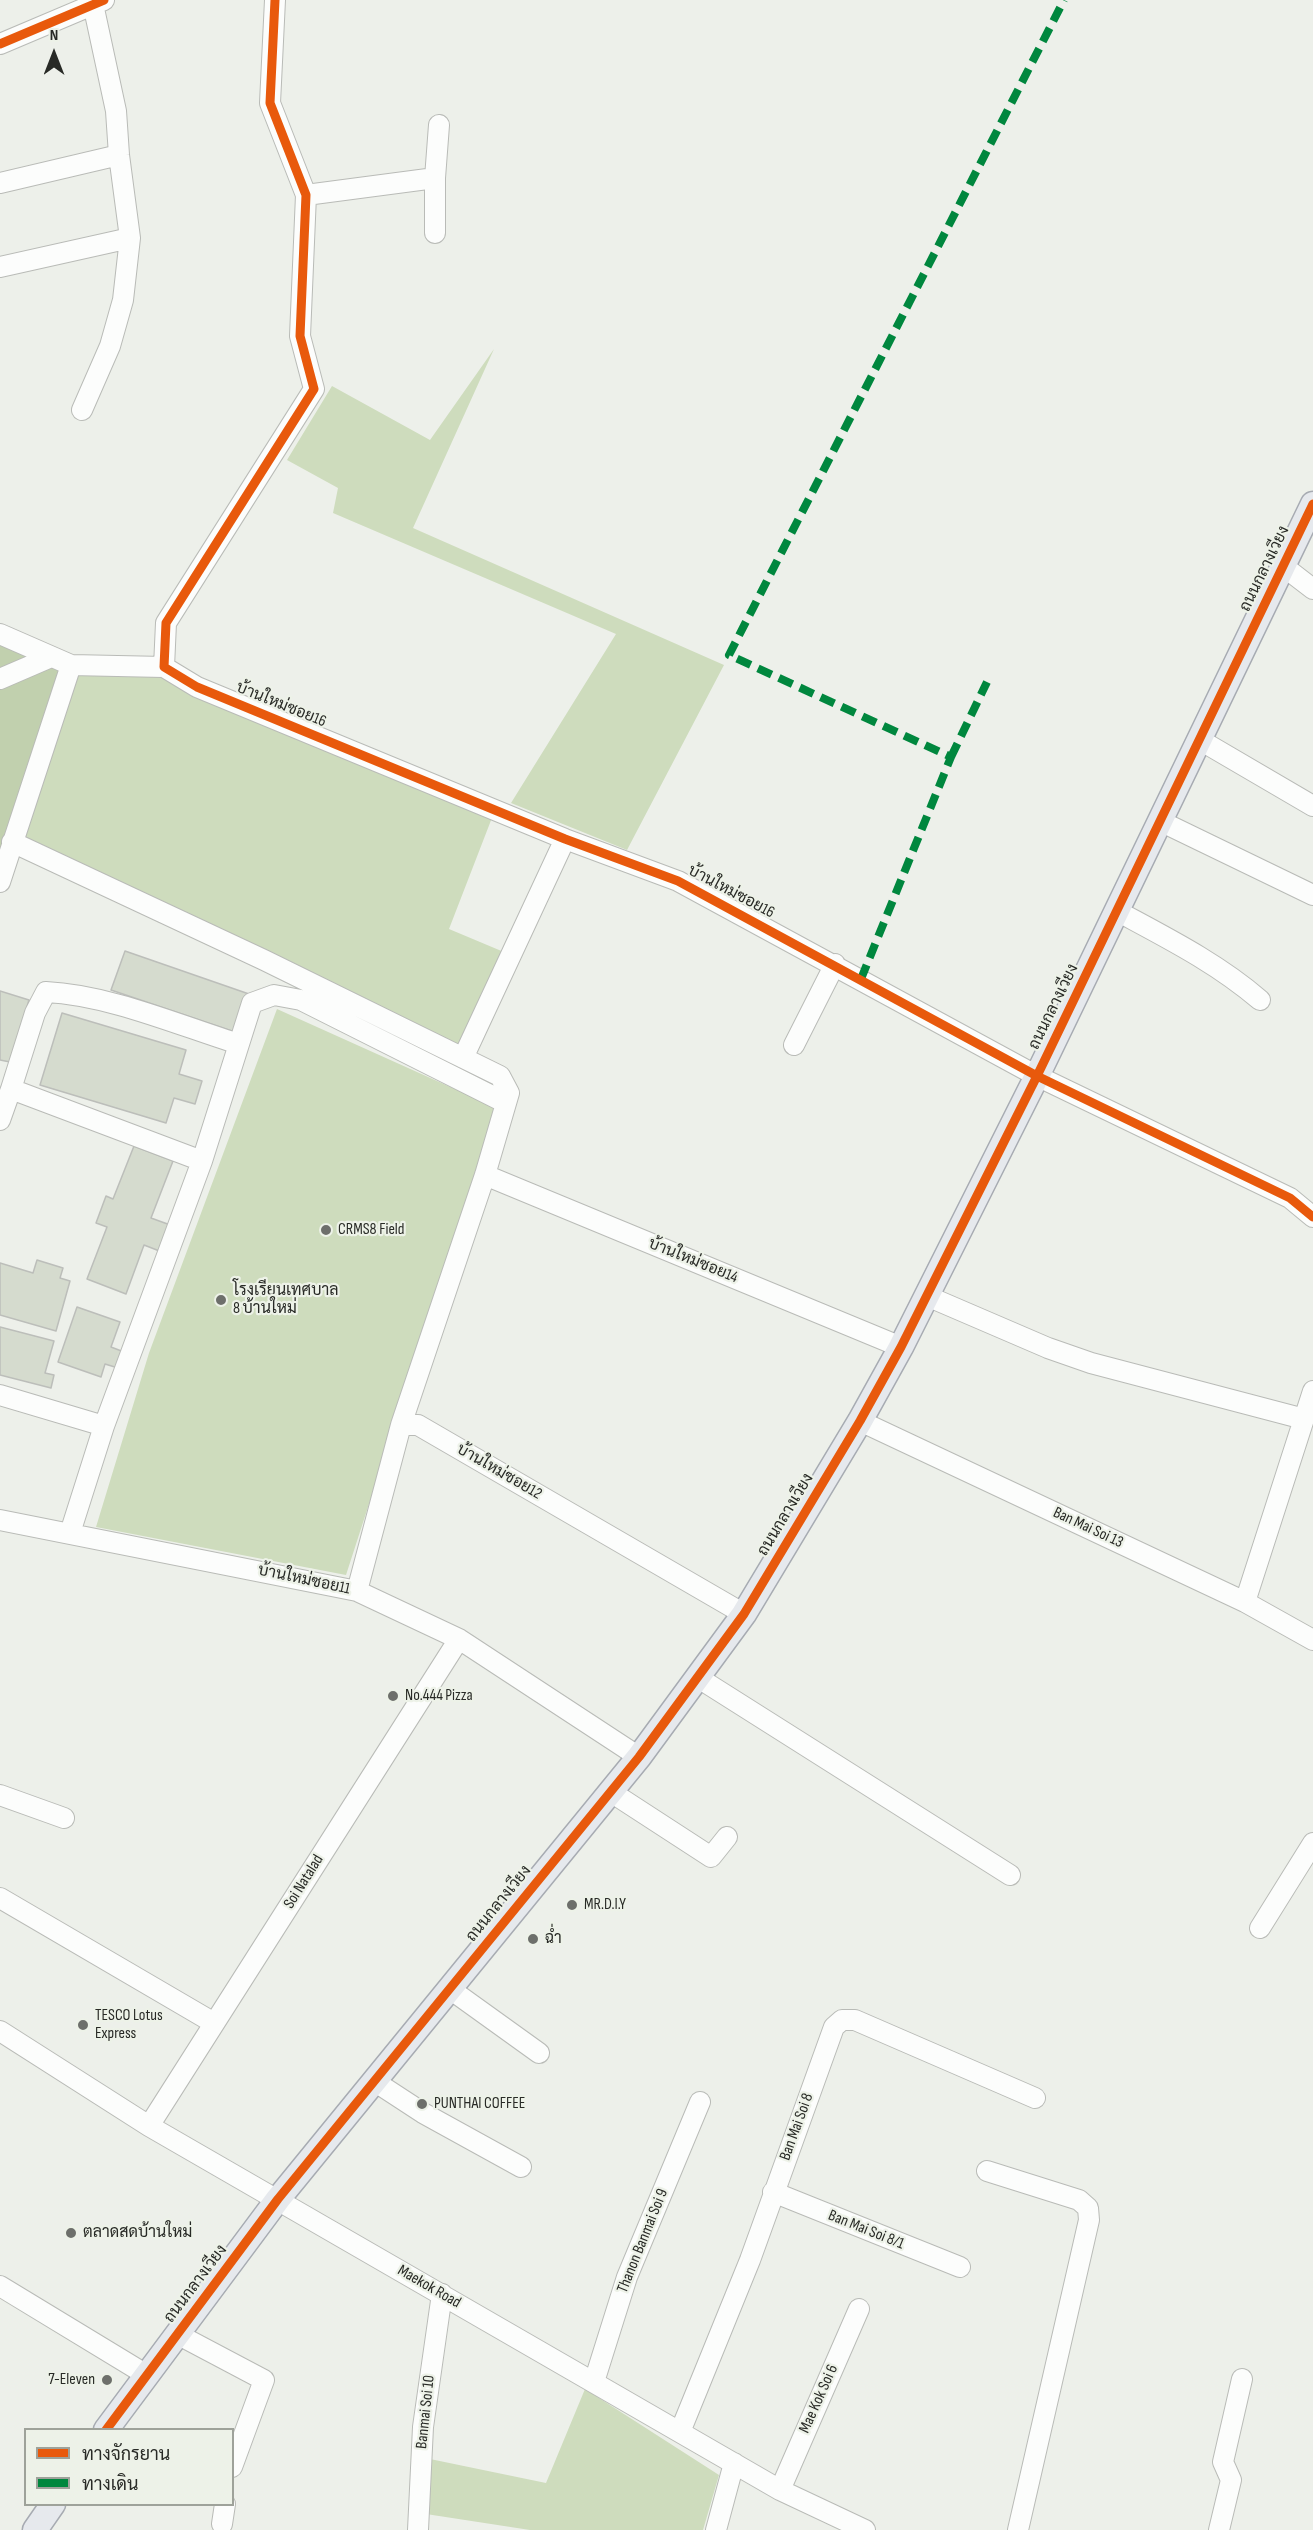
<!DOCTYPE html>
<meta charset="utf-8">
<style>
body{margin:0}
#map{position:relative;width:1313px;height:2530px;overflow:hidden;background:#edf0ea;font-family:"Sofia Sans Condensed",Sarabun,sans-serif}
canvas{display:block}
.legend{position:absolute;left:24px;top:2428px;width:210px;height:78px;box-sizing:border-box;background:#edf2e8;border:2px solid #9ea29a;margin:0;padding:8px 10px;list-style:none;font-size:18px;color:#282a26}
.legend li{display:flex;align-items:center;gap:12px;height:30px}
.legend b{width:30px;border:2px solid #9ea29a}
.north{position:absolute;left:24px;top:24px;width:60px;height:60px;-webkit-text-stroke:4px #edf2e8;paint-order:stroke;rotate:0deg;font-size:16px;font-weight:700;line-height:24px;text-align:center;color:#282a26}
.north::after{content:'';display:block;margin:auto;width:21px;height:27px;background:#282a26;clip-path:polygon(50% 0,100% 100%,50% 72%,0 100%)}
</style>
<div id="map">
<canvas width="1313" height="2530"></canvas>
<ul class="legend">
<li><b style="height:8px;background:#e8590c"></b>ทางจักรยาน</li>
<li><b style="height:8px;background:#00873e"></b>ทางเดิน</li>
</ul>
<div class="north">N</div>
</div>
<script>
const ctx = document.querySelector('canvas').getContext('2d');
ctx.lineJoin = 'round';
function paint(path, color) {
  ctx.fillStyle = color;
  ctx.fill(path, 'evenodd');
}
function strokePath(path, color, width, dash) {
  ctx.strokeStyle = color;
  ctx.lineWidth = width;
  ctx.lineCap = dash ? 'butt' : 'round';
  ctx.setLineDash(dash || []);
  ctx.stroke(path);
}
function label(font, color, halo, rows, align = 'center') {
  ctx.font = font + ' "Sofia Sans Condensed",Sarabun,sans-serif';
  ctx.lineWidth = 4.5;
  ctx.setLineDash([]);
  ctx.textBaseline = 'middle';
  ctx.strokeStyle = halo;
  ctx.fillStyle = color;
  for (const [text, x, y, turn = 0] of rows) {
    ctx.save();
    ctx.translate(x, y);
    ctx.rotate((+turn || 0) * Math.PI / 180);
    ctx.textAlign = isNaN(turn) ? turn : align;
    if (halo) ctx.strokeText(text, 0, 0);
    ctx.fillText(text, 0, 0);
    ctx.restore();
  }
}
paint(new Path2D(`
 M494,349L413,528L724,665L627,850L511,803L616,634L333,513L338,488L287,460L332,386L430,440Z
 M71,665L164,667L495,810L449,929L511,955L463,1058L12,842Z
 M277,1009L497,1108L346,1575L96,1527L149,1353Z
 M585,2389L719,2475L703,2530H530L426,2514L430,2459L546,2483Z`), '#cedcbd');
paint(new Path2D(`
 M0,640L71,665L0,890Z`), '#c1d0ae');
const building = new Path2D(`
 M125,951L249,994L235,1032L111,990Z
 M0,991L29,1000L10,1062L0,1060Z
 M62,1013L186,1050L179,1074L202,1081L195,1104L174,1098L166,1123L40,1085Z
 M134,1146L173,1161L151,1218L173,1226L162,1252L144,1245L126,1294L87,1279L107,1227L96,1223L106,1196L113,1199Z
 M37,1260L63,1268L60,1278L70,1281L56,1331L0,1315V1263L33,1273Z
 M77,1307L120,1322L111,1347L124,1352L118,1368L105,1364L101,1377L58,1362Z
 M0,1327L54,1341L45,1373L54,1375L51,1388L0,1375Z`);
paint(building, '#d5dbce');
strokePath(building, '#bcbeba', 1.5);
const minor = new Path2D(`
 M275,0L270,103L306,195L300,336L314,389L166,623L164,667L197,687L565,839L678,881L1037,1076L1290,1198L1313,1217
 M0,44L104,0
 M0,183L119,155
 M306,195L435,178
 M435,233V178L439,125
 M0,267L130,238
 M82,410L110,346L123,300L130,238L119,155L116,111L93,4
 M1283,566L1313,589
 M0,634L71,665L164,667
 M0,679L51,657
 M1200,740L1313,806
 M1160,821L1313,895
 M12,842L264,960L500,1076L509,1093L485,1175L401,1425
 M0,882L71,665
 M1117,911C1167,938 1217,963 1260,1000
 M794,1045L835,964
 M463,1058L565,839
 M0,1120L11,1089
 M202,1161L11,1089L35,1013L46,992C109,995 178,1025 239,1044
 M485,1175L901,1347
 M927,1296L1048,1348L1091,1363L1304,1419
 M0,1395L104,1426
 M860,1421L1245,1602L1313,1640
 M0,1520L357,1591L459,1639L639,1757
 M70,1533L104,1426L202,1161L252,1003L274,995L301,1000L506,1103
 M357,1591L401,1425H418L744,1614
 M1245,1602L1313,1391
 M697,1677L1010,1875
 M611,1792L711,1857L727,1837
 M0,1795L64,1818
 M0,1898L214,2023
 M1260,1928L1313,1843
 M450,1989L539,2053
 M0,2031L149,2126L780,2490L865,2530
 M374,2081L423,2113L521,2167
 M149,2126L459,1639
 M987,2171L1079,2200L1088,2208L1089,2220L1018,2530
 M773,2192L960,2267
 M0,2286L145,2374
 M177,2334L264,2380L232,2467
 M594,2382L627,2277L700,2102
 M680,2432L750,2260L834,2027L842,2020H855L1035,2098
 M780,2490L859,2309
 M222,2524L225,2504
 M418,2530L423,2427L442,2294
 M716,2530L734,2463
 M1219,2530L1231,2480L1223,2462L1242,2379`);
const major = new Path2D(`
 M106,2430L278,2199L639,1757L744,1614L860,1421L901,1347L1037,1076L1313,504
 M35,2530L53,2504`);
strokePath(minor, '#b9bbb7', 22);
strokePath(major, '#a7abb2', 27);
strokePath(minor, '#fcfdfc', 20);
strokePath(major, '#e6e9ed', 24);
strokePath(new Path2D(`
 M951,757L987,682
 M861,979L951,757L729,655L1064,0`), '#00873e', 8, [15, 8]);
strokePath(new Path2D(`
 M275,0L270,103L306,195L300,336L314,389L166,623L164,667L197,687L565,839L678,881L1037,1076L1290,1198L1313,1217
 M0,44L104,0
 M106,2430L278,2199L639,1757L744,1614L860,1421L901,1347L1037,1076L1313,504`), '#e8590c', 9);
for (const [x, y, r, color] of [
 [326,1230,6,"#6d6f6b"],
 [221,1300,6,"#6d6f6b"],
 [393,1696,6,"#6d6f6b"],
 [572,1905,6,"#6d6f6b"],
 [533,1939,6,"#6d6f6b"],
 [83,2025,6,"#6d6f6b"],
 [422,2104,6,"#6d6f6b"],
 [71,2233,6,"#6d6f6b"],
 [107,2380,6,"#6d6f6b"]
]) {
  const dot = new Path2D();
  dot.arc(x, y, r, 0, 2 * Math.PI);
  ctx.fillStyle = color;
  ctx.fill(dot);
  strokePath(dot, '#edf2e8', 2);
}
label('16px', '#282a26', '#edf2e8', [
 ["ถนนกลางเวียง",1265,569,-64],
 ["บ้านใหม่ซอย16",281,705,22],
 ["บ้านใหม่ซอย16",731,892,28],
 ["ถนนกลางเวียง",1054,1007,-64],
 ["บ้านใหม่ซอย14",693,1261,22],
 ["บ้านใหม่ซอย12",499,1472,30],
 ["ถนนกลางเวียง",786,1515,-59],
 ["Ban Mai Soi 13",1088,1528,25],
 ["บ้านใหม่ซอย11",304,1580,12],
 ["Soi Natalad",304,1882,-58],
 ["ถนนกลางเวียง",499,1904,-51],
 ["Ban Mai Soi 8",797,2127,-70],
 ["Ban Mai Soi 8/1",866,2230,22],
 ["Thanon Banmai Soi 9",643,2241,-68],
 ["ถนนกลางเวียง",196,2284,-53],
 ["Maekok Road",429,2287,30],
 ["Mae Kok Soi 6",819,2399,-66],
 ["Banmai Soi 10",426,2412,-84]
]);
label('16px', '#282a26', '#edf2e8', [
 ["CRMS8 Field",338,1230],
 ["โรงเรียนเทศบาล",233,1291],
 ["8 บ้านใหม่",233,1309],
 ["No.444 Pizza",405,1696],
 ["MR.D.I.Y",584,1905],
 ["ฉ่ำ",545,1939],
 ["TESCO Lotus",95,2016],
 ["Express",95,2034],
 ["PUNTHAI COFFEE",434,2104],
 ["ตลาดสดบ้านใหม่",83,2233],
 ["7-Eleven",95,2380,"right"]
], 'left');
</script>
